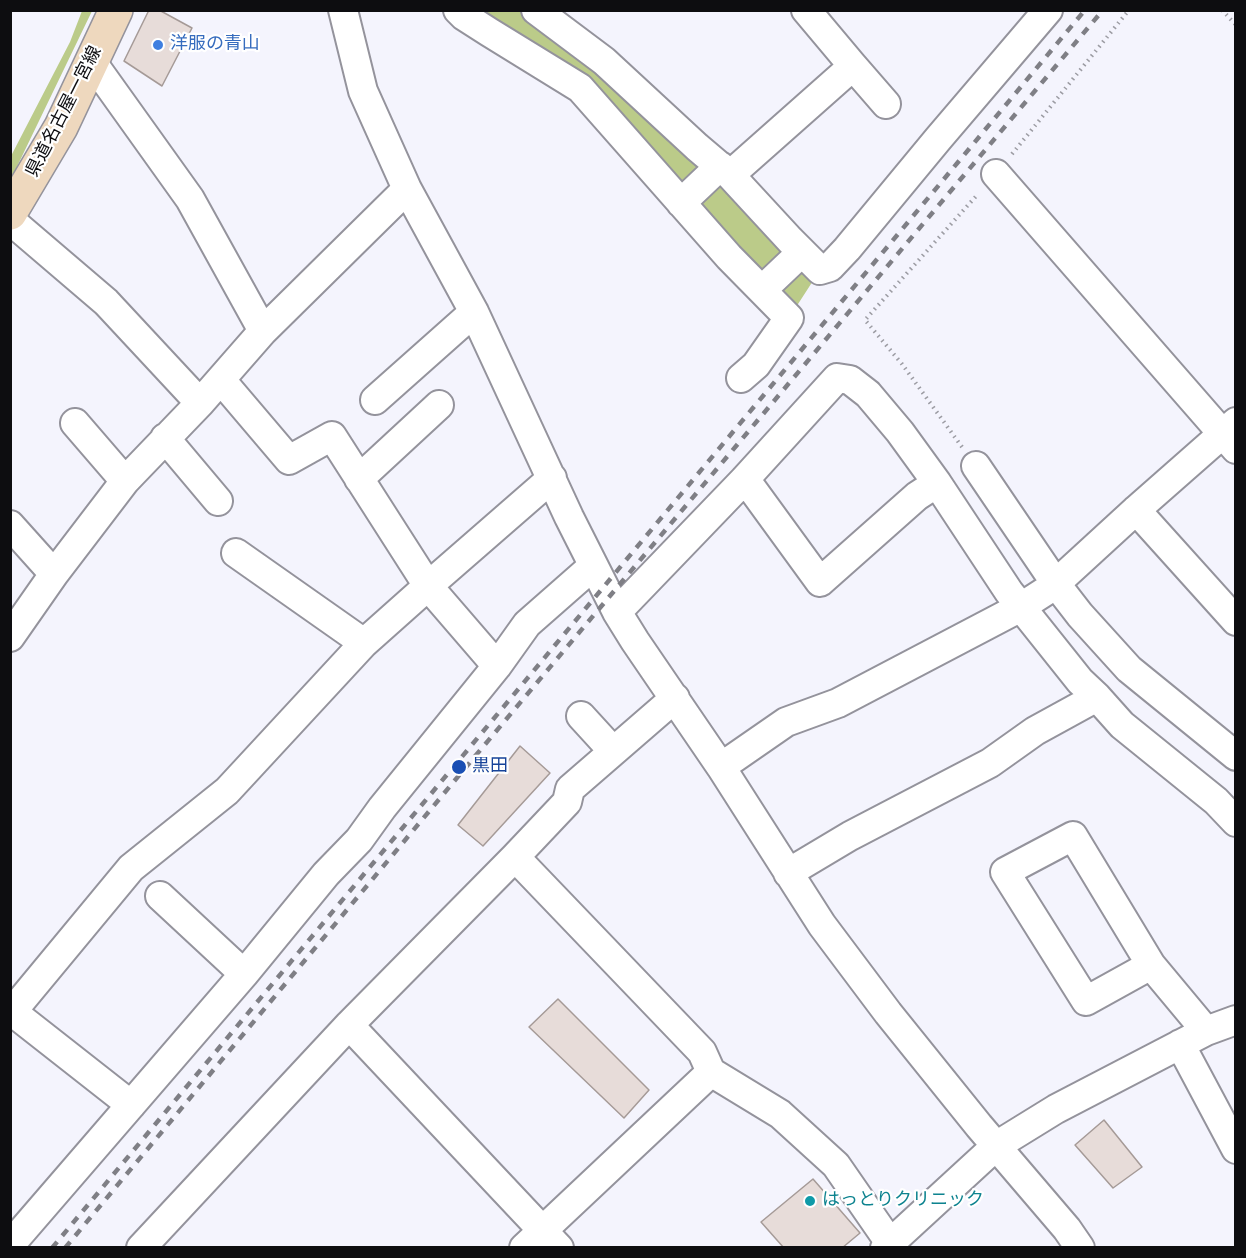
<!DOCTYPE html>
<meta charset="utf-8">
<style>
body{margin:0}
#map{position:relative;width:1246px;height:1258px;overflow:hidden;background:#f4f4fd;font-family:"Source Sans 3",sans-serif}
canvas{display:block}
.frame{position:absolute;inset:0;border:12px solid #0d0d10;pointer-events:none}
</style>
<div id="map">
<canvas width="1246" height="1258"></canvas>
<div class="frame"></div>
</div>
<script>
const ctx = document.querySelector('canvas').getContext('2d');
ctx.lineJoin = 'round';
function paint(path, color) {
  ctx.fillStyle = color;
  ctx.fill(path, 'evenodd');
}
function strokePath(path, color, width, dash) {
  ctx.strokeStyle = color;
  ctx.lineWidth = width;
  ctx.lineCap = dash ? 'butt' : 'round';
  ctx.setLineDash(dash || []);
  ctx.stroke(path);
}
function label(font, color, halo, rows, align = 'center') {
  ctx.font = font + ' "Source Sans 3","Noto Sans JP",sans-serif';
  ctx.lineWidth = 4.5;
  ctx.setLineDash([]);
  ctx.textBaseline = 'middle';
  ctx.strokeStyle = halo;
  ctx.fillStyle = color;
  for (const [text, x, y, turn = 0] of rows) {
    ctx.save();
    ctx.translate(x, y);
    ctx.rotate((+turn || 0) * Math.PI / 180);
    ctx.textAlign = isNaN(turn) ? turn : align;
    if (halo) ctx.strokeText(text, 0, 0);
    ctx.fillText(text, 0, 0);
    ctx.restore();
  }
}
paint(new Path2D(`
 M82,11H92L11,179V156L70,42Z
 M458,11H536L820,270L789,318L580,88Z`), '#bbcb89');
const building = new Path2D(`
 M149,10H159L192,28L162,86L124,61Z
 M520,746L550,773L483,846L458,825Z
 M558,999L649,1090L624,1118L529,1027Z
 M1104,1120L1142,1167L1113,1188L1075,1145Z
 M813,1179L860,1233L842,1248H784L761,1222Z`);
paint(building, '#e7dcd9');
strokePath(building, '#a59a97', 1.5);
const minor = new Path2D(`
 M343,10L363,91L407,189L474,312L569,517L617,612L635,641L721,767L822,925L888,1013L979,1126L1067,1229L1080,1248
 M458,10L464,16L489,32L580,88L729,257L789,318L756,365L741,378
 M536,10L604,61L697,147L730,175L790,240L820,270L830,267L847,249L938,139L1048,10
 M92,62L190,199L263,331
 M853,66L886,104
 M996,174L1236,449
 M730,175L853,66L806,10
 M681,203L720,166
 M10,220L106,302L200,403
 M762,290L802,252
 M375,400L474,312
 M75,423L125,481
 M165,438L218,501
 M976,466L1056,584L1080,615L1129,669L1236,756
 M359,479L439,405
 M745,479L820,582L917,496L937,483
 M1136,510L1236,621
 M10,525L54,574
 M236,553L364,643
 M617,612L745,479L837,378L850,380L868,394L900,432L937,483L1009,592L1080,681L1097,697L1122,725L1216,801L1236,822
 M10,637L54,574L125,481L200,403L263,331L407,189
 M497,666L428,586L552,478
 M581,716L613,751
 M721,767L786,722L838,703L1021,607L1052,587L1136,510L1236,422
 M515,857L702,1052L711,1072L780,1114L836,1165L890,1243
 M788,873L850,836L990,763L1035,731L1097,697
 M160,896L244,974
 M1151,965L1086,1001L1005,872L1073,836L1151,965L1206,1031
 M10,1010L131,1105
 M10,1014L131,868L227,791L364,643L428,586L332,436L289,460L221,380
 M349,1025L559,1248
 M1180,1044L1236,1149
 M10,1245L244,974L326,874L359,840L382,808L497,666L527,624L593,566
 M141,1248L349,1025L515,857L567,802L570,789L675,698
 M524,1248L711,1072
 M885,1248L996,1146L1056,1109L1206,1031L1236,1020`);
const secondary = new Path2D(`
 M10,213L61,127L116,10`);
strokePath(minor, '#94939c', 32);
strokePath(secondary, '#94939c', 36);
strokePath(new Path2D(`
 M1222,10L1236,25
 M1012,154L1129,10
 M962,447L902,364L865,320L978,194`), '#9c9ca3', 4, [1.5, 4.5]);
strokePath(minor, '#fff', 28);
strokePath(secondary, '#eed8be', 33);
strokePath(new Path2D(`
 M52,1248L1085,10
 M65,1248L466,767L1103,10`), '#7f7f85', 4.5, [8, 8]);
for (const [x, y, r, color] of [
 [158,45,6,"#3f7fe0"],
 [459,767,8,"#1a4fb4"],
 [810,1201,6,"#0f9aa8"]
]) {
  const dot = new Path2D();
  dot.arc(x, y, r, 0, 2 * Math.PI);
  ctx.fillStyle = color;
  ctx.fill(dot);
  strokePath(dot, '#fff', 2);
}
label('18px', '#366cbe', '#fff', [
 ["洋服の青山",170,45]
], 'left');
label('18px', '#0d0d10', '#fff', [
 ["県道名古屋一宮線",65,112,-63]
]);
label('18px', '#164399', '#fff', [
 ["黒田",472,767]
], 'left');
label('18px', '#0d838f', '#fff', [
 ["はっとりクリニック",822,1201]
], 'left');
</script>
